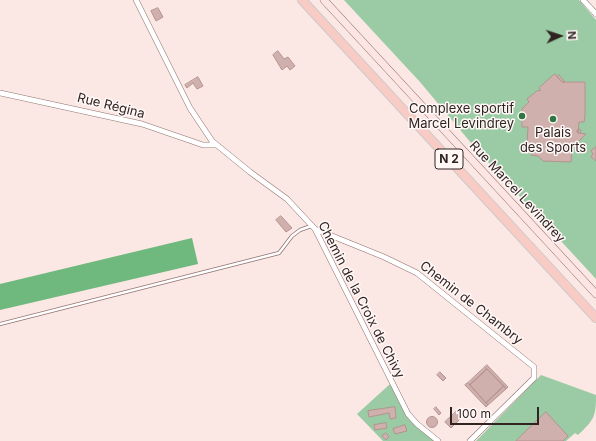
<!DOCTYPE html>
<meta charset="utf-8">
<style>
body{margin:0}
#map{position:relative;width:596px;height:441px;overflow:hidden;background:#fbe7e4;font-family:Inter,sans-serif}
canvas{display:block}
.north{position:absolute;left:540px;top:16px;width:40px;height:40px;-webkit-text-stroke:3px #fff8f7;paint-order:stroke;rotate:87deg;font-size:11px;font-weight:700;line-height:16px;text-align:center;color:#302422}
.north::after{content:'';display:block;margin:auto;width:14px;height:18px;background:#302422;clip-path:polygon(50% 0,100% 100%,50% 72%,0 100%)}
.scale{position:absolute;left:450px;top:407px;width:89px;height:18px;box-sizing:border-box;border:2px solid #302422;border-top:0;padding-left:5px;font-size:12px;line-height:14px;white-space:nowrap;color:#302422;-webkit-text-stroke:3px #fff8f7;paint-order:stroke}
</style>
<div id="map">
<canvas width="596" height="441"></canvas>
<div class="north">N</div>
<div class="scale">100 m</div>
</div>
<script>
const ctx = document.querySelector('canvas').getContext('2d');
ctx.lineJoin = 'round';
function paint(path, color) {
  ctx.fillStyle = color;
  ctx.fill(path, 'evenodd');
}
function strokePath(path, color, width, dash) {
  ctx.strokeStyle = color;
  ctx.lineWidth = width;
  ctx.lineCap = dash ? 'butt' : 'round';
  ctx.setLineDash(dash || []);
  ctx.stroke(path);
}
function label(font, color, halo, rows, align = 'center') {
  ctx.font = font + ' Inter,sans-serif';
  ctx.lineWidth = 3;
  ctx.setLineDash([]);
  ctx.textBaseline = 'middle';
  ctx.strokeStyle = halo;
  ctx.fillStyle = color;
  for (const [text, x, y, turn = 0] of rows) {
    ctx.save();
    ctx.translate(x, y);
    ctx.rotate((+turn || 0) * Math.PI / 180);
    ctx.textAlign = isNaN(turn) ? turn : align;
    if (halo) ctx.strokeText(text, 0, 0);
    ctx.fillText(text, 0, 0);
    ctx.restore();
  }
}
paint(new Path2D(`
 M344,0H579L596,20V279L477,150L420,82Z
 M541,375L596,395C596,417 594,420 578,435L575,433L566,441H476Z
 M390,384L409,419L436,441H383L357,414Z`), '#9bcba4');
paint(new Path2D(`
 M192,238L198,264L0,310V284Z`), '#6fb87e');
const building = new Path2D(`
 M158,8L163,17L156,21L151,11Z
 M278,51L284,59L288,57L295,66L290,70L287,66L282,70L273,55Z
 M555,74L562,82H585V117L584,122H579L578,133L586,134L572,148L571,162L543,161L538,156L531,155L532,149L527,144L528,127H522V109L529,102L527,99L538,90L539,91L541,90L539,88Z
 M559,75L565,82H562L557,77Z
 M198,77L203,86L197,89L193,83L187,88L185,85Z
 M577 131a2 2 0 1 1 4 0a2 2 0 1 1-4 0Z
 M596,147V161L591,157L593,154L591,151Z
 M281,216L292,228L286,232L276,220Z
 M487,365L508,387L506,389L485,367Z
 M485,367L487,369L470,385L468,383Z
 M487,369L504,386L486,403L470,385Z
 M440,372L446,378L443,381L437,375Z
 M468,383L488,405L486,407L465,385Z
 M504,386L506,389L488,405L486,403Z
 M395,407L396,418L390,419L389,413L369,417L368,411Z
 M436,407L441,413L439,415L434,409Z
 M457,411L462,417L451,428L445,422Z
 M546,412L568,436L563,441H516Z
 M426.5 422a5.5 5.5 0 1 1 11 0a5.5 5.5 0 1 1-11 0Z
 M386,423L387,428L375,430L374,425Z
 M405,425L407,431L395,434L393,429Z
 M386,433L389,437L386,440L382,436Z`);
paint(building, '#d0b0ac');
strokePath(building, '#b39490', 1);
const lane = new Path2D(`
 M0,324L279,253L292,236L300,230L311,226`);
const street = new Path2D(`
 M136,0L190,108L212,141L250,172L287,199L315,229L408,414L417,424L438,441
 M583,0L596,14
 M0,93L142,124L203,145H216
 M315,229L384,257L417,273L534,367V378L470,441`);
const secondary = new Path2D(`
 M324,0L596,294`);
const primary = new Path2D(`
 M302,0L596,318`);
strokePath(lane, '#907370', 4);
strokePath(street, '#907370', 6);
strokePath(secondary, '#907370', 8);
strokePath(primary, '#cdcaca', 10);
strokePath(lane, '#fff', 2.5);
strokePath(street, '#fff', 5);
strokePath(secondary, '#fce5e2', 7);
strokePath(primary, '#f8cbc5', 8);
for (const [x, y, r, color] of [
 [522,116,4,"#2f7642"],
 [553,119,4,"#2f7642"]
]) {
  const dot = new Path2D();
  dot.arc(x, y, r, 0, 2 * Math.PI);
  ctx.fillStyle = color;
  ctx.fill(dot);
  strokePath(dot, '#fff8f7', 1.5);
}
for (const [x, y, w] of [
 [449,159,28]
]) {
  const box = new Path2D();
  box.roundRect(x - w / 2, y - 10, w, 20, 3);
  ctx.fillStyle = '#fff8f7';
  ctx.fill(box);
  strokePath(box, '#302422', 1);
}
label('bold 12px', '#302422', null, [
 ["N 2",449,159]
]);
label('13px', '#302422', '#fff8f7', [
 ["Rue Régina",111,106,14],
 ["Rue Marcel Levindrey",517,192,47],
 ["Chemin de la Croix de Chivy",361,300,63],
 ["Chemin de Chambry",471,303,38]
]);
label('13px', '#302422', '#fff8f7', [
 ["Complexe sportif",514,109],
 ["Marcel Levindrey",514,124],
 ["Palais",553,133,"center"],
 ["des Sports",553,148,"center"]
], 'right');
</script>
